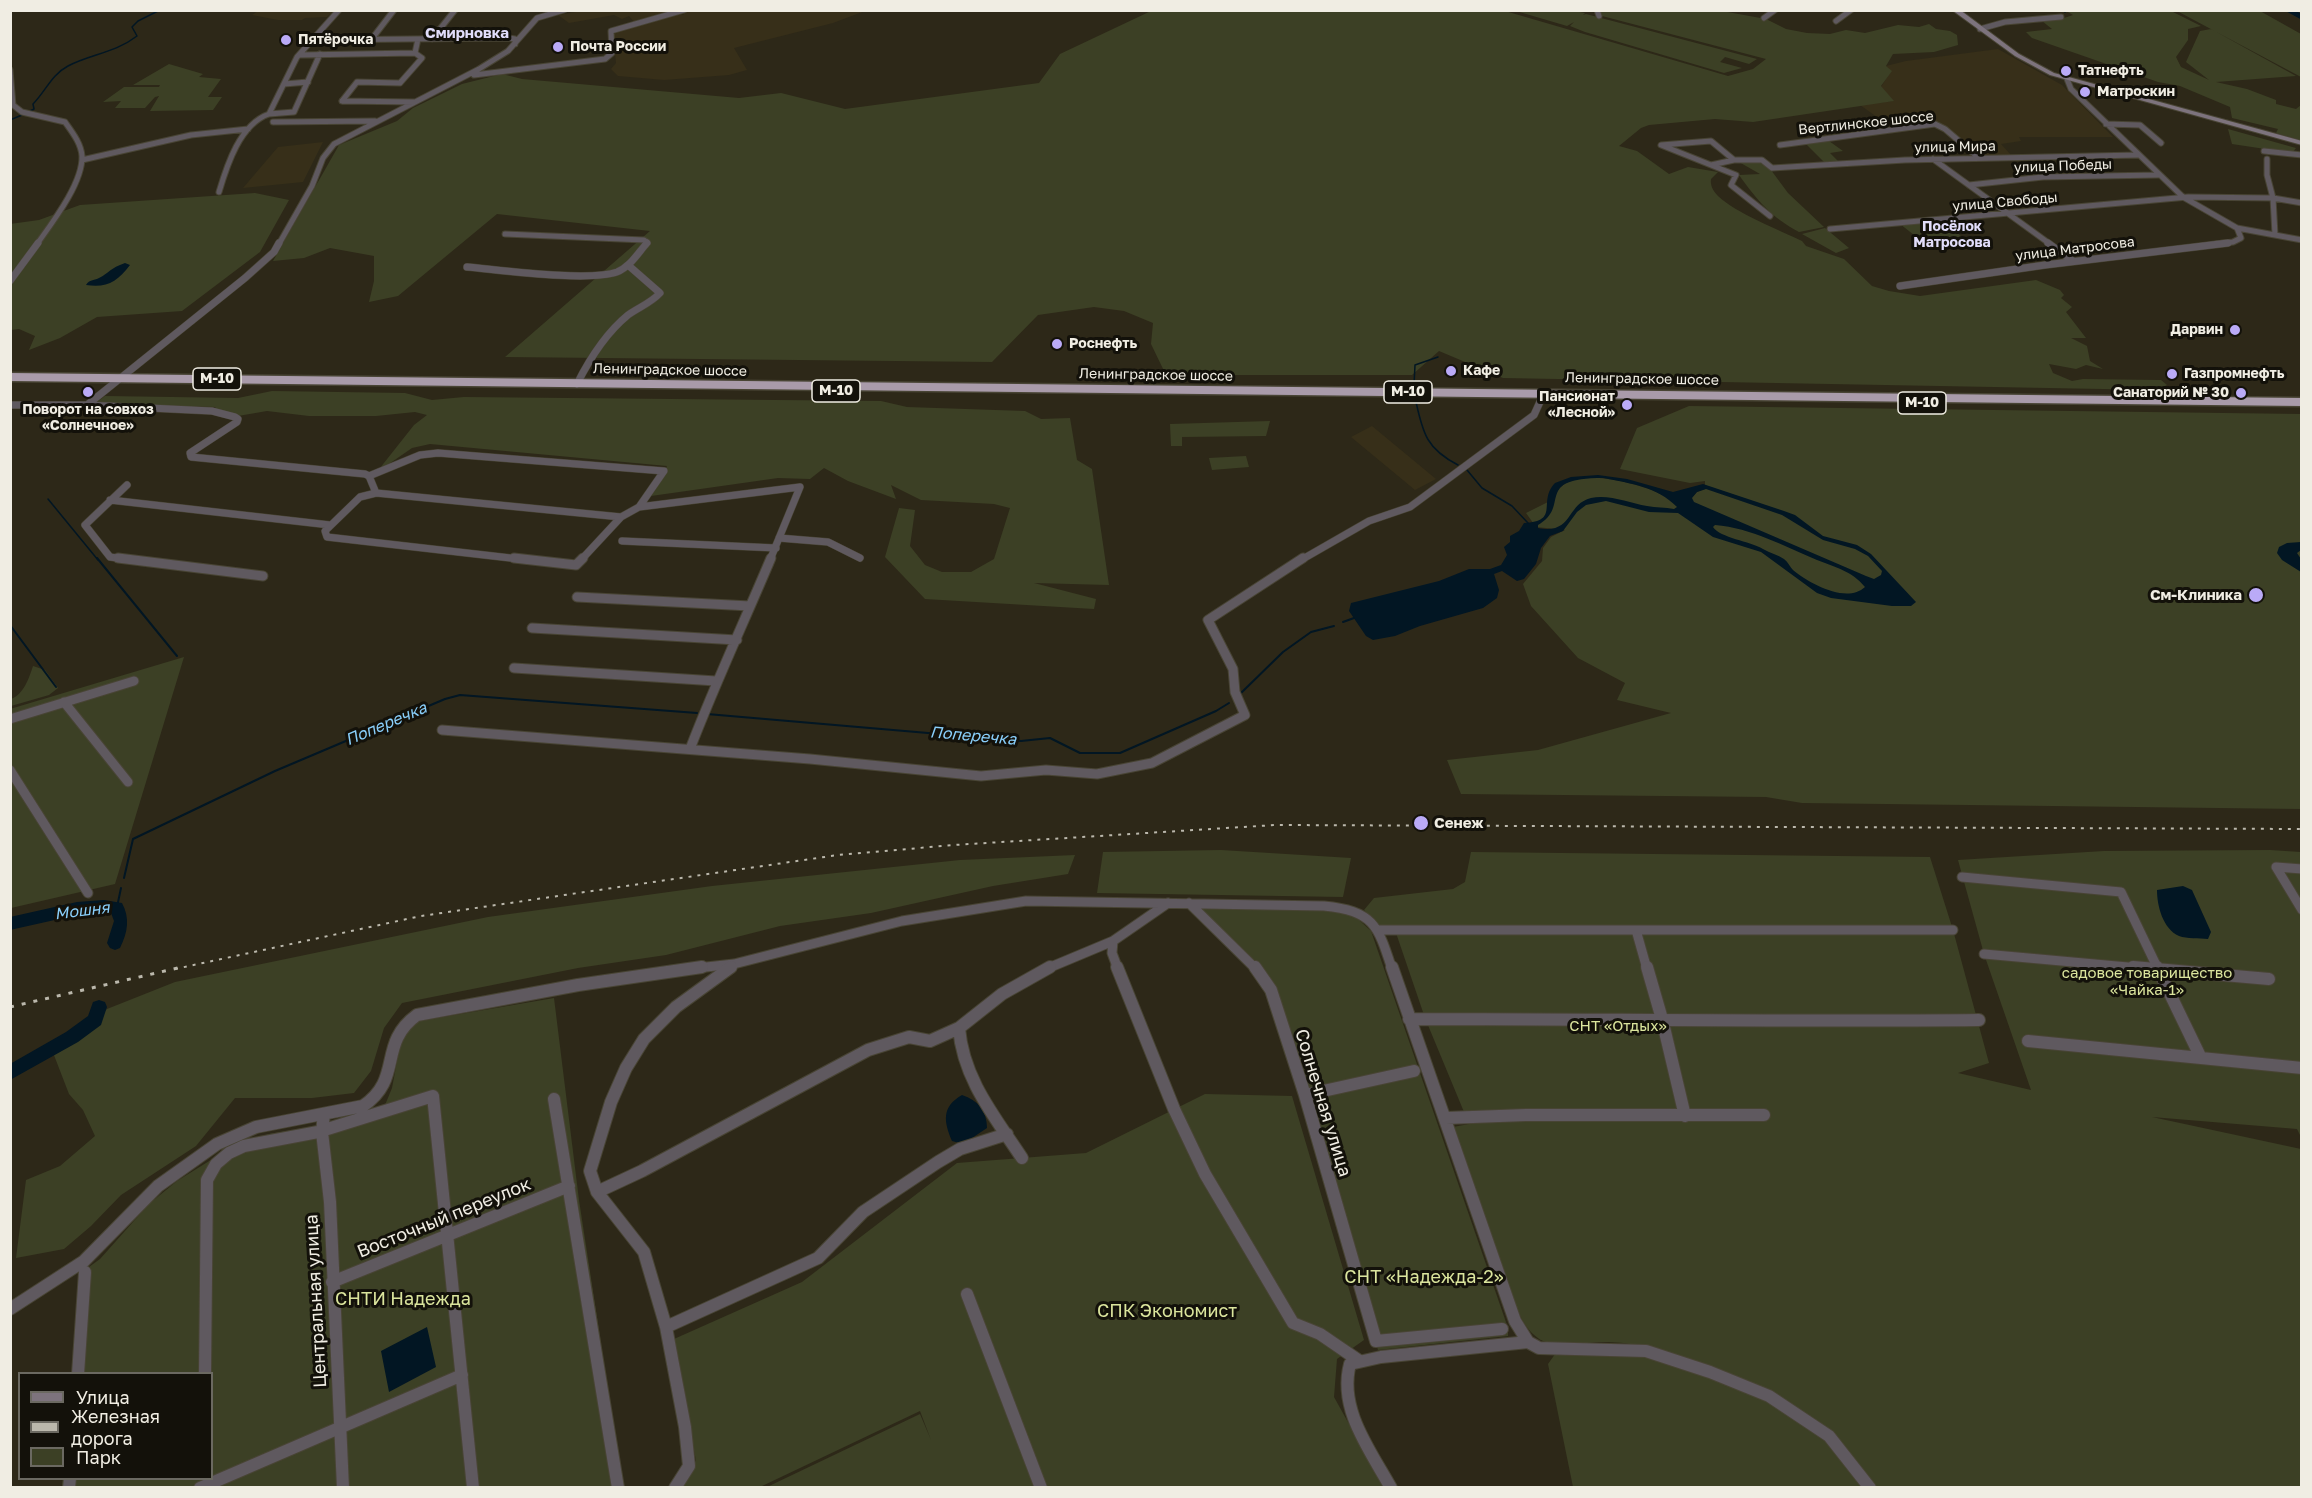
<!DOCTYPE html>
<meta charset="utf-8">
<style>
body{margin:0}
#map{position:relative;width:2312px;height:1498px;overflow:hidden;background:#2d2818;font-family:"Golos Text",sans-serif}
canvas{display:block}
.frame{position:absolute;inset:0;border:12px solid #f0ede3;pointer-events:none}
.legend{position:absolute;left:18px;top:1372px;width:195px;height:108px;box-sizing:border-box;background:#13110a;border:2px solid #6b6961;margin:0;padding:8px 10px;list-style:none;font-size:18px;color:#f0ede3}
.legend li{display:flex;align-items:center;gap:12px;height:30px}
.legend b{width:30px;border:2px solid #6b6961}
</style>
<div id="map">
<canvas width="2312" height="1498"></canvas>
<div class="frame"></div>
<ul class="legend">
<li><b style="height:8px;background:#7d737d"></b>Улица</li>
<li><b style="height:8px;background:#bbb8ac"></b>Железная дорога</li>
<li><b style="height:16px;background:#3c4025"></b>Парк</li>
</ul>
</div>
<script>
const ctx = document.querySelector('canvas').getContext('2d');
ctx.lineJoin = 'round';
function paint(path, color) {
  ctx.fillStyle = color;
  ctx.fill(path, 'evenodd');
}
function strokePath(path, color, width, dash) {
  ctx.strokeStyle = color;
  ctx.lineWidth = width;
  ctx.lineCap = dash ? 'butt' : 'round';
  ctx.setLineDash(dash || []);
  ctx.stroke(path);
}
function label(font, color, halo, rows, align = 'center') {
  ctx.font = font + ' "Golos Text",sans-serif';
  ctx.lineWidth = 6;
  ctx.setLineDash([]);
  ctx.textBaseline = 'middle';
  ctx.strokeStyle = halo;
  ctx.fillStyle = color;
  for (const [text, x, y, turn = 0] of rows) {
    ctx.save();
    ctx.translate(x, y);
    ctx.rotate((+turn || 0) * Math.PI / 180);
    ctx.textAlign = isNaN(turn) ? turn : align;
    if (halo) ctx.strokeText(text, 0, 0);
    ctx.fillText(text, 0, 0);
    ctx.restore();
  }
}
paint(new Path2D(`
 M587,10L681,11L634,22L629,16L622,19L614,15L569,23L558,15Z
 M258,11V10L334,11L327,17L305,18L302,20H278L252,15Z
 M688,11H865L833,23L734,48L747,70L729,75L664,80L618,76L611,69L616,63L613,34L616,30L678,13L684,15L682,12Z
 M1998,49L2062,85L2113,137H2019L2021,141L2001,144L2011,155H1984L1972,144L1965,143L1935,121L1891,127L1860,105L1893,101L1881,87L1891,71L1886,66L1906,61Z
 M323,142L303,182L243,188L278,147Z
 M1372,426L1436,479L1415,490L1351,437Z`), '#372f19');
paint(new Path2D(`
 M1151,11H1505L1728,76L1753,69L1766,59L1602,16L1600,11H1722L1766,19L1786,29L1807,33L1830,34L1846,30L1865,33L1898,25L1919,27L1929,24L1936,29L1950,31L1957,35L1958,45L1934,52L1893,54L1886,66L1892,71L1881,86L1894,101L1753,122L1715,119L1649,125L1641,128L1619,146L1637,151L1669,174L1688,167L1718,172L1711,179C1710,185 1713,191 1718,196C1734,212 1781,231 1802,241L1806,246L1844,259L1872,286L1889,291L1920,296L2036,280L2060,290L2064,295L2061,298L2072,307L2066,312L2086,338H2071L2087,346L2090,361L2103,369L2086,365L2076,369L2049,364L2053,373L2072,381L2083,379L2161,380L2167,385L2157,390L1503,378L1439,351L1412,375H1166L1151,344L1153,323L1124,311L1094,307L1038,315L992,362L505,357L650,231L497,214L398,296L369,302L374,281V256L330,248L304,258L273,261L339,145L397,121L413,108L462,84L502,74L522,79L739,98L781,93L845,109L1039,83L1060,54Z
 M1516,11H1574L1585,13L1583,15L1586,14L1757,59L1749,64L1725,57L1720,62L1742,68L1724,73L1585,32L1570,26L1574,22L1567,26Z
 M2066,11H2171L2201,26L2188,29V40L2176,57L2181,67L2209,80L2186,62L2200,31L2211,29L2296,76L2216,82L2247,89L2276,100V104L2296,109L2301,105V140L2276,133L2278,129L2232,118L2230,107L2180,86L2158,82L2032,38L2026,32L2052,29L2042,21L2061,19L2073,15Z
 M2177,11H2260L2301,34V77Z
 M169,64L203,74L199,77L221,79L208,97H222L213,110L150,111L159,96L155,97L145,108H115L121,101L103,102L124,87H159L160,85H133Z
 M2228,129L2296,148L2292,153L2232,144Z
 M1829,141L1843,151L1830,153L1839,162H1824L1806,144Z
 M1760,161L1768,166L1788,193L1824,227L1799,232C1772,218 1756,199 1739,175L1760,174L1739,162Z
 M255,193L289,200L260,252L182,311L97,317L60,338L29,350L35,336L19,329L11,330L10,224L39,220L80,205Z
 M1945,221L1963,238L1923,242L1900,224Z
 M1825,228L1849,248L1836,253L1802,234Z
 M272,391L405,393L432,400L464,397L881,401L907,407L1025,411L1041,419L1070,418L1077,460L1092,469L1109,585L1034,583L1096,599L1094,609L925,599L885,557L899,508L915,510L910,546L925,565L942,572H971L994,559L1010,508L994,504L921,500L891,485L896,499L848,481L824,468L810,479L778,478L651,496L667,466L430,444L412,448L386,466L380,468L414,425L427,415L415,412L376,416H309L267,411L238,416L219,413L215,407L94,404L105,396L238,398Z
 M1689,406L2301,414V809L1802,803L1766,797L1461,794L1447,760L1538,750L1671,713L1617,700L1625,683L1578,658L1531,606L1523,584L1542,561L1543,548L1551,537L1565,530L1536,527L1526,513L1554,499C1562,465 1623,480 1646,488C1654,490 1661,495 1668,497C1675,499 1684,498 1691,498L1697,492L1705,489V481L1690,483L1620,469L1637,428Z
 M1270,421L1266,436L1182,437V446H1171L1170,424Z
 M1246,456L1249,467L1212,470L1209,458Z
 M184,657L115,884L11,908L10,709Z
 M33,666L45,670L58,688L49,695L11,706V699C24,694 29,678 33,666Z
 M1221,850L1351,858L1343,897L1097,893L1103,852Z
 M2270,850L2301,852V1137L2297,1129L2152,1117L2301,1149V1487H1573L1548,1364L1558,1350L1594,1349L1708,1367C1676,1354 1643,1343 1608,1342C1591,1341 1558,1348 1543,1341C1527,1333 1520,1316 1513,1300L1453,1127L1469,1124L1425,1018L1395,930L1380,927L1364,910L1374,898L1453,889L1465,882L1471,852L1930,857L1953,930L1989,1063L1958,1073L2031,1090L1984,954L1958,860L2104,851Z
 M1075,855L1068,874L993,886L871,913L780,926L666,955L578,968L402,1003L384,1028L371,1071L354,1093L312,1098H235L196,1146L121,1195L91,1226L64,1249L16,1258L26,1180L60,1166L95,1136L83,1110L69,1094L52,1050L107,1009L175,982L488,917L712,886L960,860Z
 M1194,908L1340,910L1359,920L1371,931L1508,1328V1336L1378,1350L1271,990Z
 M554,998L579,1200L623,1487L62,1488L63,1479L212,1478V1374L72,1373L82,1272L100,1259L149,1204L177,1181L235,1145L269,1134L317,1126L383,1110L392,1088L402,1035L414,1022Z
 M1205,1094L1292,1096L1364,1340L1337,1359L1334,1397L1384,1487H767L920,1414L931,1440L920,1411L760,1487H675L689,1466L696,1461L674,1339L802,1282L957,1163L1086,1153Z`), '#3c4025');
paint(new Path2D(`
 M125,263L130,265C117,282 107,288 86,285C90,279 93,281 99,278C109,273 110,268 125,263Z
 M1598,475L1627,479L1673,492L1703,484L1784,511L1795,515L1823,536L1857,545L1871,554L1916,602L1911,606H1892L1831,598L1817,593L1761,552L1713,537L1678,513L1649,512L1606,501L1586,505L1577,512L1563,531L1550,536L1541,548L1536,564L1524,579L1517,581L1502,571L1494,574L1499,590L1497,598L1483,608L1420,626L1395,636L1373,640L1366,636L1349,611L1351,603L1439,581L1469,569H1490L1501,565L1507,555L1504,547L1510,542V536L1519,531L1524,523C1561,521 1537,502 1555,483L1571,477ZM1603,478C1632,484 1656,486 1677,507L1674,509C1665,507 1656,508 1647,506C1629,503 1609,494 1591,498C1566,504 1573,535 1538,528V525C1572,506 1532,478 1603,478ZM1706,489L1782,515L1823,540L1855,549L1868,556L1882,571L1881,575L1874,579L1866,576L1694,502L1692,498L1697,492ZM1715,525C1752,528 1783,546 1817,560C1835,567 1852,571 1865,587C1847,604 1810,584 1793,570C1790,567 1788,562 1784,559C1778,555 1770,553 1763,549C1750,541 1720,538 1713,527Z
 M2301,542V550L2297,553L2301,559V572L2282,560L2277,553L2279,547L2287,543Z
 M2183,886L2192,890L2211,932L2208,939C2199,938 2187,939 2179,936C2163,929 2157,906 2157,890Z
 M962,1095C978,1100 987,1111 987,1128L963,1144L952,1141C944,1122 941,1107 962,1095Z
 M427,1327L436,1367L389,1392L381,1351Z`), '#021623');
strokePath(new Path2D(`
 M2062,10L2065,12
 M30,111L34,109L33,104C46,91 51,75 68,66C91,54 115,53 137,36L132,27L138,21L160,10
 M10,120L22,115
 M1414,385L1415,365L1438,357
 M1416,402C1423,434 1427,449 1458,465
 M1467,470L1482,488L1512,506L1528,523
 M48,499L98,560`), '#021623', 1.5);
strokePath(new Path2D(`
 M97,558L177,656
 M1343,622L1354,618
 M10,625L56,687
 M1241,693L1283,652L1311,632L1334,626
 M707,714L1021,741L1050,738L1080,753H1120L1216,711L1229,703
 M124,878L133,839L275,771L445,699L460,695L697,713
 M117,907L121,888`), '#021623', 2);
strokePath(new Path2D(`
 M2289,10L2302,17`), '#021623', 5);
paint(new Path2D(`
 M104,900L122,903C130,918 128,932 120,948L115,950L110,948L107,943L114,921L111,913L77,915L10,930V917L77,902Z
 M99,1000L105,1002L107,1007L101,1025L78,1042L10,1080V1064L66,1032L88,1016L93,1002Z`), '#021623');
const streetFar3 = new Path2D(`
 M1597,10L1599,16
 M1764,18L1775,10
 M1836,21L1851,10
 M1980,29L2005,22L2061,17
 M432,39L455,10
 M311,40L509,38L515,39V44
 M371,40L394,10
 M300,55L415,53
 M10,70L13,105L22,112L65,122C72,132 81,143 82,156C83,183 52,223 37,244
 M474,75L605,59L612,53L611,31L684,10
 M2067,79L2071,89L2183,197L2237,228L2302,240
 M284,84L308,82
 M342,101L357,82L400,83L422,58L415,53L418,39
 M342,101L415,102
 M269,114L294,112L320,54
 M273,122L375,121
 M2106,124L2140,125L2161,143
 M1711,141L1734,160L1711,165L1661,145Z
 M1780,145L1935,124L1945,129L1979,158
 M2264,151L2302,155
 M1933,159L2050,244
 M2267,159V175L2273,198L2275,235
 M82,160L191,135L248,129
 M1734,160H1762L1772,168L1905,160L2138,155
 M1711,165L1736,175L1731,185L1770,216
 M1969,185L2043,177L2158,175
 M219,192C227,165 240,124 269,114L297,57L339,10
 M1830,229L2188,197L2273,198L2302,203
 M505,234L644,240L647,242L645,244
 M279,244L312,186L323,158L334,144L479,69L508,51L537,18L564,10
 M2216,244L2233,242L2241,238L2237,228`);
const streetFar2 = new Path2D(`
 M2048,243L2073,261
 M467,267C501,270 588,282 617,272C630,267 638,253 647,243
 M10,281L38,243
 M1900,286L2045,265L2228,243
 M577,384C590,358 606,333 628,315C639,307 651,303 660,293L628,265
 M10,405H87L212,411L235,417L238,419L237,422L190,453L191,457L365,474L369,476L376,493L621,517L639,507L800,487L770,560
 M87,405L245,278L274,252L279,243
 M369,476L420,455L438,453L664,471L639,507
 M127,485L85,525L110,557L131,560
 M376,493L360,497L325,531L327,537L528,560
 M110,500L330,525
 M779,538L828,542L860,558
 M622,541L776,548
 M581,560L621,517
 M1301,560L1369,521L1410,507L1534,415L1544,393`);
const streetFar1 = new Path2D(`
 M118,558L263,576
 M514,558L576,565L583,558
 M577,597L750,606
 M532,628L737,640
 M514,668L716,681
 M64,702L128,782
 M10,719L134,681
 M442,730L810,759L981,776L1046,770L1097,774L1152,763L1245,715L1235,692L1233,669L1208,620L1303,558
 M690,749C715,684 744,622 771,558
 M10,770L88,893
 M2302,869L2276,867L2302,910
 M1962,877L2121,892L2158,969
 M1189,903L1256,969
 M1379,930H1953
 M1636,930L1647,969
 M1113,941L1112,953L1118,969
 M1984,954L2150,969
 M688,969L734,964L902,921L1026,901L1324,906C1374,911 1378,926 1392,969
 M729,969L732,966
 M1046,969L1113,941L1168,903`);
const street = new Path2D(`
 M1117,967L1174,1109L1205,1174L1293,1323L1320,1334L1358,1360
 M1255,967L1271,990L1305,1095L1376,1341L1502,1329
 M1392,967L1515,1321L1528,1342L1539,1348L1646,1351L1710,1372L1769,1396L1829,1436L1870,1488
 M1647,967L1662,1019L1685,1116
 M2133,967L2269,979
 M2157,967L2201,1058L2302,1068
 M1409,1019C1599,1019 1789,1022 1979,1020
 M959,1028C963,1079 995,1117 1022,1158
 M2028,1041L2201,1058
 M1305,1095L1414,1071
 M554,1099L618,1488
 M324,1114L322,1132L330,1202L343,1488
 M1446,1118L1526,1115H1764
 M597,1192L642,1171L868,1050L909,1037L930,1041L959,1028L1002,994L1050,967
 M332,1282L569,1186
 M967,1294L1041,1488
 M10,1309L84,1261L158,1186L217,1144L256,1127L363,1106C404,1078 377,1044 417,1015L578,985L702,967
 M666,1327L818,1258L863,1212L938,1162L960,1149L1007,1134
 M78,1374L85,1272
 M205,1374L207,1180L216,1164L229,1153L244,1146L318,1132L433,1096L473,1488
 M69,1488L70,1478
 M200,1488L462,1375
 M675,1488L689,1466L685,1427L666,1327L644,1252L597,1192L590,1171L611,1102L626,1068L644,1039L676,1007L731,967
 M1391,1488C1370,1450 1338,1409 1350,1364L1381,1357L1528,1342`);
const secondary = new Path2D(`
 M1952,10H1960L2019,54L2054,73L2302,141V145L2050,75L2015,56Z`);
const highway = new Path2D(`
 M10,373L2302,398V406L10,381Z`);
strokePath(streetFar3, '#484434', 7);
strokePath(streetFar2, '#484434', 8);
strokePath(streetFar1, '#484434', 11);
strokePath(street, '#484434', 14);
strokePath(secondary, '#484434', 2);
strokePath(highway, '#484434', 3);
strokePath(streetFar3, '#5f595f', 5);
strokePath(streetFar2, '#5f595f', 7);
strokePath(streetFar1, '#5f595f', 9);
strokePath(street, '#5f595f', 12);
paint(secondary, '#7d737d');
paint(highway, '#a99baa');
strokePath(new Path2D(`
 M175,969L421,916L838,855L954,845L1275,825L2302,829`), '#bbb8ac', 2, [3, 6]);
strokePath(new Path2D(`
 M10,1007L182,967`), '#bbb8ac', 3, [4, 8]);
for (const [x, y, r, color] of [
 [286,40,6,"#baaaf7"],
 [558,47,6,"#baaaf7"],
 [2066,71,6,"#baaaf7"],
 [2085,92,6,"#baaaf7"],
 [2235,330,6,"#baaaf7"],
 [1057,344,6,"#baaaf7"],
 [1451,371,6,"#baaaf7"],
 [2172,374,6,"#baaaf7"],
 [88,392,6,"#baaaf7"],
 [2241,393,6,"#baaaf7"],
 [1627,405,6,"#baaaf7"],
 [2256,595,8,"#baaaf7"],
 [1421,823,8,"#baaaf7"]
]) {
  const dot = new Path2D();
  dot.arc(x, y, r, 0, 2 * Math.PI);
  ctx.fillStyle = color;
  ctx.fill(dot);
  strokePath(dot, '#13110a', 2);
}
label('bold 14px', '#f0ede3', '#13110a', [
 ["Пятёрочка",298,40],
 ["Почта России",570,47],
 ["Татнефть",2078,71],
 ["Матроскин",2097,92],
 ["Дарвин",2223,330,"right"],
 ["Роснефть",1069,344],
 ["Кафе",1463,371],
 ["Газпромнефть",2184,374],
 ["Санаторий № 30",2229,393,"right"],
 ["Пансионат",1615,397,"right"],
 ["«Лесной»",1615,413,"right"],
 ["Поворот на совхоз",88,410,"center"],
 ["«Солнечное»",88,426,"center"]
], 'left');
label('14px', '#f0ede3', '#13110a', [
 ["Вертлинское шоссе",1866,123,-6],
 ["улица Мира",1955,147,-1],
 ["улица Победы",2063,166,-2],
 ["улица Свободы",2005,202,-5],
 ["улица Матросова",2075,249,-7],
 ["Ленинградское шоссе",670,370,1],
 ["Ленинградское шоссе",1156,375,1],
 ["Ленинградское шоссе",1642,379,1]
]);
label('bold 14px', '#e1ddfa', '#13110a', [
 ["Посёлок",1952,227],
 ["Матросова",1952,243]
]);
for (const [x, y, w] of [
 [217,379,48],
 [836,391,48],
 [1408,392,48],
 [1922,403,48]
]) {
  const box = new Path2D();
  box.roundRect(x - w / 2, y - 11, w, 22, 4.5);
  ctx.fillStyle = '#13110a';
  ctx.fill(box);
  strokePath(box, '#f0ede3', 1.5);
}
label('bold 14px', '#f0ede3', null, [
 ["М-10",217,379],
 ["М-10",836,391],
 ["М-10",1408,392],
 ["М-10",1922,403]
]);
label('bold 15px', '#e1ddfa', '#13110a', [
 ["Смирновка",467,33]
]);
label('bold 15px', '#f0ede3', '#13110a', [
 ["См-Клиника",2242,595],
 ["Сенеж",1434,823,"left"]
], 'right');
label('15px', '#dbe59d', '#13110a', [
 ["садовое товарищество",2147,973],
 ["«Чайка-1»",2147,990],
 ["СНТ «Отдых»",1618,1026]
]);
label('italic 16px', '#89cffb', '#13110a', [
 ["Поперечка",386,724,-23],
 ["Поперечка",973,736,5],
 ["Мошня",82,911,-7]
]);
label('18px', '#f0ede3', '#13110a', [
 ["Солнечная улица",1323,1103,73],
 ["Восточный переулок",444,1218,-22],
 ["Центральная улица",316,1301,-93]
]);
label('18px', '#dbe59d', '#13110a', [
 ["СНТ «Надежда-2»",1424,1277],
 ["СНТИ Надежда",403,1299],
 ["СПК Экономист",1167,1311]
]);
</script>
